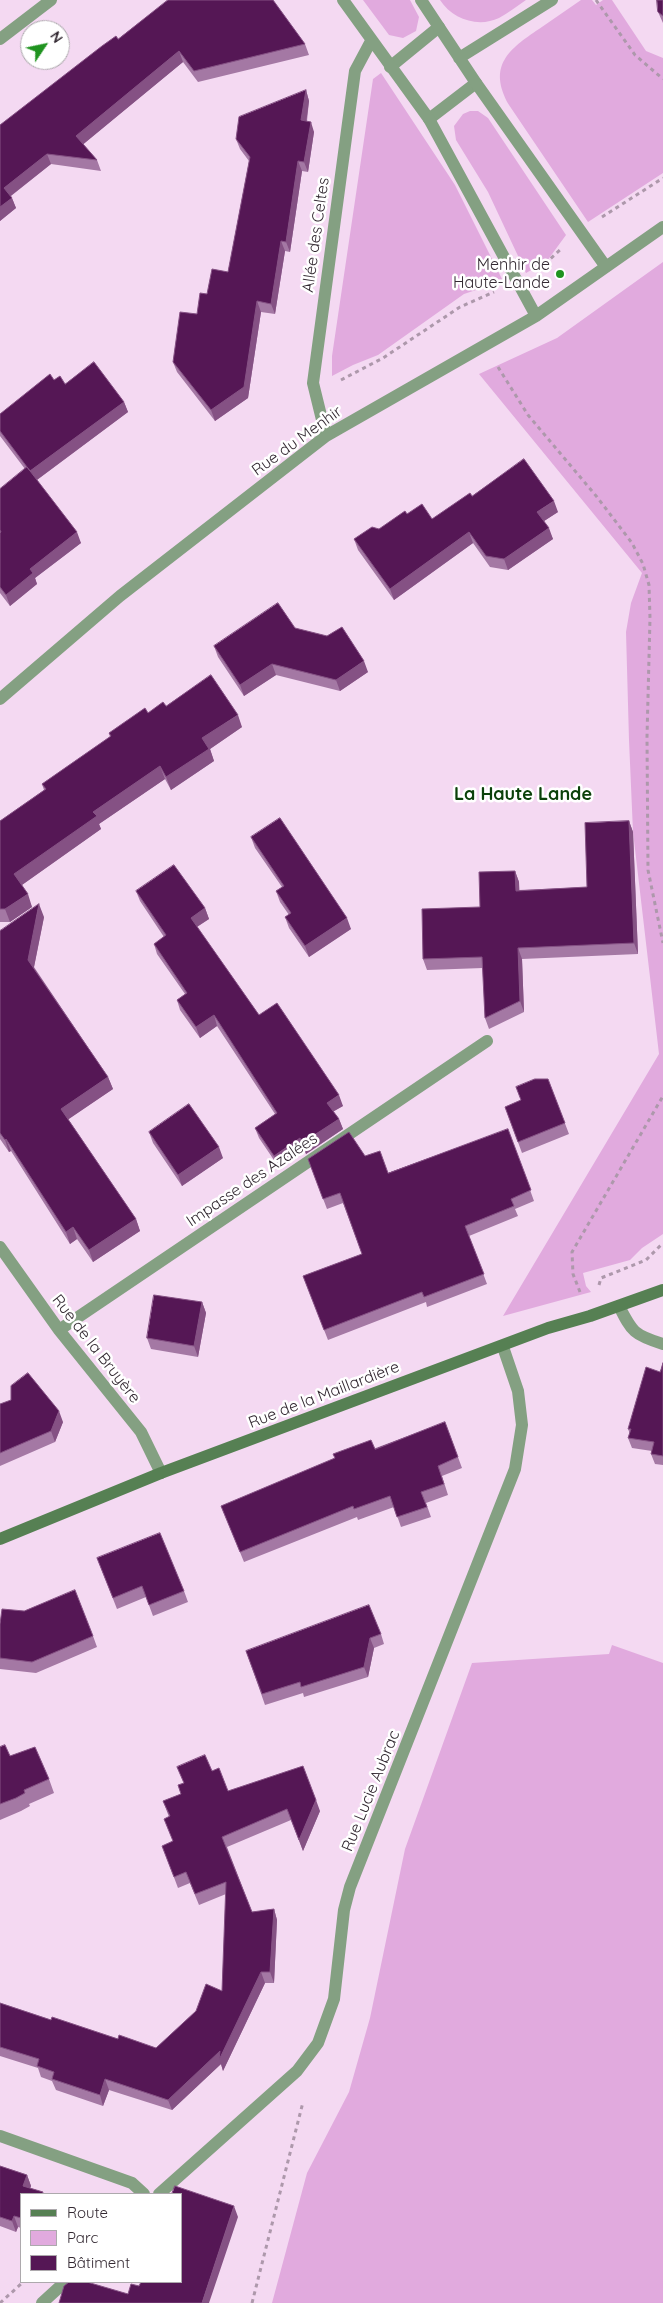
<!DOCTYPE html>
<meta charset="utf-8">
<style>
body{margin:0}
#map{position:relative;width:663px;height:2303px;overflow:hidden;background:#f4d9f2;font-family:Quicksand,sans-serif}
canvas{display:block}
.legend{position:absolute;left:20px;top:2193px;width:162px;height:90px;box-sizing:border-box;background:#fff;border:1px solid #ada9ad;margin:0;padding:6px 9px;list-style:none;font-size:15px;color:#332932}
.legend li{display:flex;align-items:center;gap:10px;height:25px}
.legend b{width:25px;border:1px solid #ada9ad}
.north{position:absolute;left:20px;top:20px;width:50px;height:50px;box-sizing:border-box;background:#fff;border:1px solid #ada9ad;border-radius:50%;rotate:56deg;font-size:14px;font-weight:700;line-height:20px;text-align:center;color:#332932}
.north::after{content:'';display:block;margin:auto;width:18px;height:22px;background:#1f931f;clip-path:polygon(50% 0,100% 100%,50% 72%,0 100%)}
</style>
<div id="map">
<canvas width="663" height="2303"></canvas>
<ul class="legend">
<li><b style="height:6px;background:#568053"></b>Route</li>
<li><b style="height:14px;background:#e1aade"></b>Parc</li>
<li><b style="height:14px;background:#551755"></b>Bâtiment</li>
</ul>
<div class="north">N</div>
</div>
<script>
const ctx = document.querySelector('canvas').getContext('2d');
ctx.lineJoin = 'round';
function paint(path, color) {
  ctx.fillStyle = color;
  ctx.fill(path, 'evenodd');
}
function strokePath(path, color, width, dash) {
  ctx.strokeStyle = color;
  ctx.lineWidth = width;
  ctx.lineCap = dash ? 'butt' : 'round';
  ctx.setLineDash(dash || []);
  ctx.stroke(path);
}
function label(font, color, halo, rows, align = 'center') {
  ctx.font = font + ' Quicksand,sans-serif';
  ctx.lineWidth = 5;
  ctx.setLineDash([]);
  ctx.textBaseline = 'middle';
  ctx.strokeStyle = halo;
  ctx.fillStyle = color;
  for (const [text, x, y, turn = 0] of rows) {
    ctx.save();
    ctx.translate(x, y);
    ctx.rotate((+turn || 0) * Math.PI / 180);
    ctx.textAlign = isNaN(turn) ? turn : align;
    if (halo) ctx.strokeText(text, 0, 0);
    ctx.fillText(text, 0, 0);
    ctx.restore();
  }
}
paint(new Path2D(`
 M363,0H410L419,17L416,31L403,38L389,35Z
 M440,0H526C517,6 508,13 499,18C478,28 452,19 440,0Z
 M581,0H592L596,5L603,0H612L646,51L663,58V173L588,222L509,105C487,66 509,49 539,29C553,19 567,10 581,0Z
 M381,73L455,185L503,281L464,294L378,355L353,365L332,376V356L373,79Z
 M470,111H478L488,118L566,235L547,261L526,273L488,192L456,140L454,126L463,114Z
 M663,262V1234L642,1248L630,1260L583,1273L586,1286L591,1292L503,1316L659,1054L633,832L629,740L626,632L631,603L642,573L479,374L557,338Z
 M612,1645L663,1663V2303H272L307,2173L349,2092L370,2018L405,1849L472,1663L609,1654Z`), '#e1aade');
strokePath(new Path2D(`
 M596,0L635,55L663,79
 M602,217L663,178
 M539,269L560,250
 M498,367L528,415L597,497L632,543L643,564L649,585L650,618L647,737L648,870L663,943
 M341,380L383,358L460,307L494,292
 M599,1285L601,1278L646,1260L663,1243
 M580,1292L573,1274L572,1252L663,1096
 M0,2303L21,2284
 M252,2303L303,2102`), '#ad98ab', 3, [4, 4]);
strokePath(new Path2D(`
 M390,67L439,27
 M429,119L476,83`), '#84a082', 12);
strokePath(new Path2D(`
 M343,0L429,119L536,316
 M421,0L476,83L606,267
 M0,39L51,0
 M459,58L552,0
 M326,436L313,383L355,71L371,41
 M0,699L120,596L326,436L536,316L663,227
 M0,1247L59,1330L141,1432L161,1473
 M619,1306C632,1332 634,1335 663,1344
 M59,1330L487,1041
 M0,2136L132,2183L144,2194
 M159,2194L297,2071L318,2043L334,1999L344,1910L350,1887L515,1469L522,1425L518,1391L503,1347
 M42,2303L65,2282`), '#84a082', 12);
strokePath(new Path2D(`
 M0,1539L161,1473L548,1328L590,1316L663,1290`), '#568053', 12);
paint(new Path2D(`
 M663,0V23L658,12Z
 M118,39L305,44L309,55L198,82L183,62L83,144L97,160L101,171L51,164L11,196L16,208L0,221V125Z
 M306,90L309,101L307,121L314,132L308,172L302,171L290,252L285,251L275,314L261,312L248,398L215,421L177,372L173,362L207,294L228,272L249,161L240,149L236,139Z
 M54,380L124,402L128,412L37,480L81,543L35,578L37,584L10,606L0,593V489L25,469L0,436V414Z
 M472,496L558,512L544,521L553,539L508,570L490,567L473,543L394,600L358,550L354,539L379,529L407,514L432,519Z
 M295,628L368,672L340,691L276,675L244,696L218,657L214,646Z
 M166,706L242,727L210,749L214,761L171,790L165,779L99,824L101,829L22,885L32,907L10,922H0V821L44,790L42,784L110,737L109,733L148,713Z
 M629,821L633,832L638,954L522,959L524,1012L489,1029L485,1018L483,968L427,970L423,959L480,907L515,871L519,882V890L587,887Z
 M251,837L351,929L309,957L289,928L285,917L289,915L280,902L276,891L282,887L255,848Z
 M136,891L205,908L209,919L197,927L259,1015L343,1106L333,1111L339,1119L343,1129L306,1154L304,1148L278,1166L259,1138L255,1128L275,1114L217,1026L200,1038L180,1010L177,1000L185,994L157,954L154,944L164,937L140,901Z
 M44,917L34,967L108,1077L113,1089L68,1119L136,1219L140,1231L93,1262L77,1239L70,1244L11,1151L9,1152L0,1139V931Z
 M548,1079L569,1134L522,1153L505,1107L521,1100Z
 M508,1129L534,1201L515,1209L518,1216L469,1236L487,1284L427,1307L426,1302L328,1340L303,1276L362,1254L343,1203L327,1209L308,1159L365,1156L388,1173Z
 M149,1132L223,1158L182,1186L153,1143Z
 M202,1302L206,1313L198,1357L151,1349L147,1338Z
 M663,1363V1465L655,1464L651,1454L652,1451L632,1448L628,1438L630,1434L628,1429L660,1372Z
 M0,1404L63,1422L55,1442L0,1466Z
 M445,1422L462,1468L442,1476L448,1495L426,1503L431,1517L401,1527L394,1507L358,1520L357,1517L244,1562L221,1506Z
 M97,1558L184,1591L188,1602L153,1616L146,1597L117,1609Z
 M0,1624L93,1636L97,1647L36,1673L0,1669Z
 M381,1634L384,1644L374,1648L368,1677L304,1697L303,1693L265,1705L246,1651Z
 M0,1747L10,1756L49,1779L54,1793L29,1804L30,1806L21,1811L0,1820Z
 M212,1771L228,1791L320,1811L303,1851L291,1820L227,1847L252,1912L274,1909L277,1920L274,1983H265L223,2071L221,2064L172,2110L109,2090L103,2106L56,2090L52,2081L41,2077L38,2068L0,2056V2003L51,2020L118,2039L156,2048L222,1991L226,1894L199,1905L190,1883L178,1888L166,1856L173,1841L169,1817L163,1801L181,1794L184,1783Z
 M0,2166L27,2175L31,2186L30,2188L43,2192L44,2194H21V2228L18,2227L16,2232L0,2226Z`), '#a478a4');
paint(new Path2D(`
 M179,51L183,62L80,147L76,136Z
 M306,90L309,101L305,131L301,120Z
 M311,122L314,132L308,172L304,162Z
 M47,154L51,164L8,198L4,188Z
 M298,161L302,171L290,252L286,242Z
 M12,198L16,208L0,221V207Z
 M281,241L285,251L275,314L271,304Z
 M257,301L261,312L248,398L215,421L211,410Z
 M124,402L128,412L34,482L30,471Z
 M554,501L558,512L541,523L537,512Z
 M549,528L553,539L508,570L504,559Z
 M77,532L81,543L35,578L37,584L10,606L6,595L30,569Z
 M469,532L473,543L394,600L390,589Z
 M364,661L368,672L340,691L336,680Z
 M272,664L276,675L244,696L240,685Z
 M238,715L242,727L210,749L214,761L171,790L166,777L202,738Z
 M160,766L165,779L99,824L101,829L19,887L14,874L93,812Z
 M629,821L633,832L638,954L634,943Z
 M515,871L519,882L520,902L516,891Z
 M28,894L32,907L10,922L5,909Z
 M39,904L44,917L33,972L28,960Z
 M205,908L209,919L195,928L191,918Z
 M347,918L351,929L309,957L305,946Z
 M518,948L522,959L524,1012L520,1001Z
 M214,1015L217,1026L200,1038L196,1027Z
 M108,1077L113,1089L66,1121L61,1109Z
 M339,1095L343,1106L331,1113L327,1103Z
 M339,1119L343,1129L306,1154L302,1143Z
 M300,1138L304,1148L278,1166L274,1156Z
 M6,1139L11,1151L9,1152L5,1140Z
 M219,1147L223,1158L182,1186L178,1175Z
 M136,1219L140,1231L93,1262L89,1250Z
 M73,1227L77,1239L70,1244L66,1232Z
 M202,1302L206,1313L198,1357L194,1346Z
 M59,1411L63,1422L55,1442L51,1431Z
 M370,1638L374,1648L368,1677L364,1667Z
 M316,1800L320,1811L303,1851L299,1840Z
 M274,1909L277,1920L274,1983L270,1972Z
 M261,1972L265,1983L223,2071L221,2064L172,2110L168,2100Z
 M105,2079L109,2090L103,2106L100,2095Z
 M27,2175L31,2186L28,2194L23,2186Z
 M234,2206L238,2217L209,2303H202Z
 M14,2216L18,2227L16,2232L12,2221Z`), '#855184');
const building = new Path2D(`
 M168,0H273L305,44L194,71L179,51L76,136L97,160L47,154L4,188L12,198L0,207V125L102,46L116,36L118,39Z
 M657,0H663V16L658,12Z
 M306,90L301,120L311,122L304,162L298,161L286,242L281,241L271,304L257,301L244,387L211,410L173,362L180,312L197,314L200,293L207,294L212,269L228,272L250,157L236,139L239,117Z
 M94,362L124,402L30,471L0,431V414L50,374L54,380L60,376L65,384Z
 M524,459L554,501L537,512L549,528L504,559L486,556L469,532L390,589L354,539L372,527L379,529L405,511L407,514L422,504L432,519L470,493L472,496Z
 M27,467L77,532L30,569L33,573L6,595L0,587V533L1,532L0,530V489Z
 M278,603L295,628L327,636L342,627L364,661L336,680L272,664L240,685L214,646Z
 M211,675L238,715L202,738L209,749L166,777L160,766L93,812L97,816L14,874L28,894L5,909H0V821L46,789L42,784L111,736L109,733L145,708L148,713L163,702L166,706Z
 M280,818L347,918L305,946L285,917L291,913L276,891L284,886L251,837Z
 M629,821L634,943L518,948L520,1001L485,1018L482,957L423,959L422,909L480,907L479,872L515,871L516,891L587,887L585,823Z
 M174,865L205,908L191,918L259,1015L277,1003L339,1095L327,1103L339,1119L302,1143L300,1138L274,1156L255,1128L277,1113L214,1015L196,1027L177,1000L187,993L154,944L166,935L136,891Z
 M39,904L28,960L108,1077L61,1109L136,1219L89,1250L73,1227L66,1232L6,1139L5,1140L0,1133V931Z
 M535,1079H548L565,1123L518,1142L505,1107L521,1100L516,1087Z
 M189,1104L219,1147L178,1175L149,1132Z
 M508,1129L531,1190L511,1199L514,1206L465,1226L484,1274L424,1297L422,1292L324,1330L303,1276L362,1254L340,1193L323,1199L308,1159L349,1132L365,1156L380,1151L388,1173Z
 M154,1295L202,1302L194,1346L147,1338Z
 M663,1363V1456L651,1454L654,1442L628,1438L631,1429H628L646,1367L660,1372Z
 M28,1373L59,1411L51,1431L0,1453V1404L11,1400V1386Z
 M445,1422L458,1457L438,1466L444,1484L421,1492L427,1507L397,1517L390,1496L354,1509L353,1506L240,1552L221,1506L335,1458L333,1454L371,1440L375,1449Z
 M160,1533L184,1591L149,1605L142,1586L113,1598L97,1558Z
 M75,1590L93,1636L32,1662L0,1658V1624L2,1609L24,1611Z
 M369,1605L381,1634L370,1638L364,1667L301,1687L300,1682L262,1694L246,1651Z
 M5,1745L10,1756L35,1747L49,1779L24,1790L25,1793L16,1798L0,1804V1747Z
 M205,1755L212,1771L219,1768L228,1791L303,1766L316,1800L299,1840L287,1809L222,1837L252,1912L274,1909L270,1972H261L219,2060L220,2051L168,2100L105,2079L100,2095L52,2079L54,2072L37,2066L39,2059L0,2047V2003L51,2020L52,2017L118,2039L119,2035L156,2048L196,2011L206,1984L222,1991L226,1882L195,1894L186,1872L174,1877L162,1846L173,1841L164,1819L170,1816L163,1801L181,1794L178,1785L184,1783L177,1767Z
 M0,2166L27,2175L23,2186L43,2192L42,2194H21V2218L14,2216L12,2221L0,2217Z
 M175,2186L234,2206L202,2303H59L64,2286L69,2282H87L128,2294L131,2284L139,2286L141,2282H181V2194H172Z`);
paint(building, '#551755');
strokePath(building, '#855184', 1);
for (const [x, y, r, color] of [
 [560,274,5,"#1f931f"]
]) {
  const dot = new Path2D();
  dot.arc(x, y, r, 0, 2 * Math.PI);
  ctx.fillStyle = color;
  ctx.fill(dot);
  strokePath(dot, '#fff', 2);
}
label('16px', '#332932', '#fff', [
 ["Allée des Celtes",316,235,-82],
 ["Rue du Menhir",297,441,-36],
 ["Impasse des Azalées",252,1180,-34],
 ["Rue de la Bruyère",96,1349,52],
 ["Rue de la Maillardière",324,1395,-21],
 ["Rue Lucie Aubrac",371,1791,-68]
]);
label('16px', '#332932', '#fff', [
 ["Menhir de",550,265],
 ["Haute-Lande",550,283]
], 'right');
label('bold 18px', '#0b410a', '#fff', [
 ["La Haute Lande",523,795]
]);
</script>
